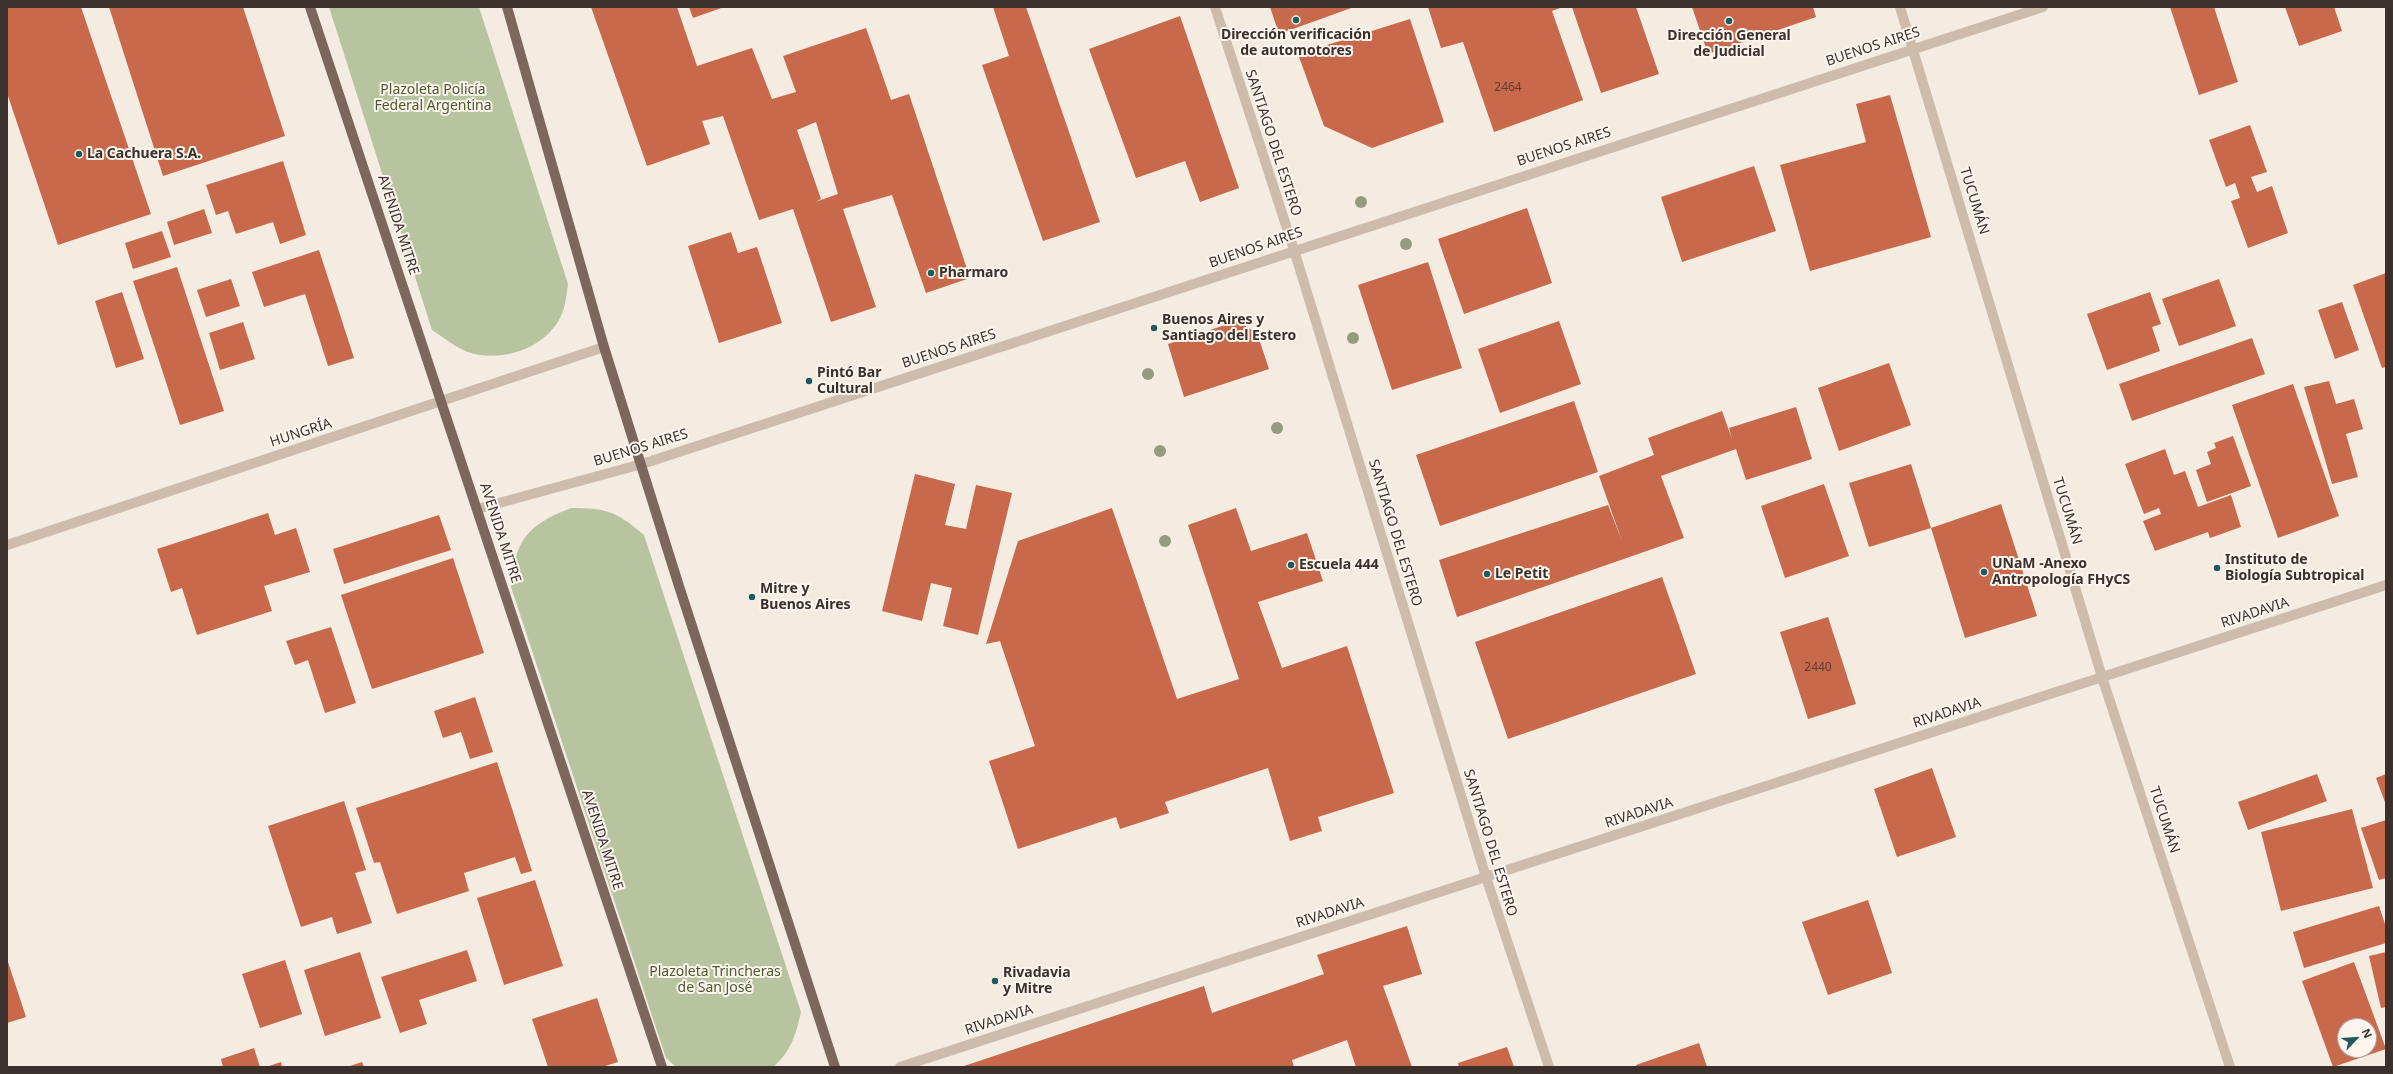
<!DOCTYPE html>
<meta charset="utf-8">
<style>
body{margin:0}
#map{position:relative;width:2393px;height:1074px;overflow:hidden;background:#f4ebe1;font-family:"Noto Sans",sans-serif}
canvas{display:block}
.frame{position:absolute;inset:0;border:8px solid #3b302b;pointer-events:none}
.north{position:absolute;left:2337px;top:1018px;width:40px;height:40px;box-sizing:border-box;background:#fbf5ee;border:1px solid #aea6a0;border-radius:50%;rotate:65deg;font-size:11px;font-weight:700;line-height:16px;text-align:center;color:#3b302b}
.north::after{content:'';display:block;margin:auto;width:14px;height:18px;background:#1f5a5e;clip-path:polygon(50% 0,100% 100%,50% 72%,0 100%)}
</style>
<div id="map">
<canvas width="2393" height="1074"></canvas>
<div class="frame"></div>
<div class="north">N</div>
</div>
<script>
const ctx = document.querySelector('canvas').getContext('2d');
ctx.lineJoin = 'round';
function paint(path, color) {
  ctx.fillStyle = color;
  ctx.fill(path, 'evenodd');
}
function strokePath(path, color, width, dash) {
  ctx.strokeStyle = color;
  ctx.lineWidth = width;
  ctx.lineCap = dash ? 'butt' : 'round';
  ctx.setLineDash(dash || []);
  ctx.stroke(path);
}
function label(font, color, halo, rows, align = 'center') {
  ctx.font = font + ' "Noto Sans",sans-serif';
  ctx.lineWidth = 4;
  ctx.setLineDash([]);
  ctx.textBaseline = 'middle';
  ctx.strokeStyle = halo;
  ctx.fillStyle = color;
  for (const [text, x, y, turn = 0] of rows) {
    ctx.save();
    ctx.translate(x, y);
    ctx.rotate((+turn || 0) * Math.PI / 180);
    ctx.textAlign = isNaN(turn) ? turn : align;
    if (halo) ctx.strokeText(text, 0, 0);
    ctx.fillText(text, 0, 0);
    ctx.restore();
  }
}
paint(new Path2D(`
 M329,7H479L568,284C567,291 566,300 564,308C554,342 514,360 480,355C462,353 447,340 432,330Z
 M571,508C606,508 616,511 644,535L801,1012C796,1034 791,1052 773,1067H676L666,1058L511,587C515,540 527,525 571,508Z`), '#b8c4a0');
paint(new Path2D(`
 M7,7H81L151,214L58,245L7,93Z
 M109,7H243L285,136L163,176Z
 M591,7H677L697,66L752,48L772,99L796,92L783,56L866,28L891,100L909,94L970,278L926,293L892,195L843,209L876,307L831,322L793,209L759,220L723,116L702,121L710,144L647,166ZM816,122L838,194L815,202L821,199L797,130Z
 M689,7H724L693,18Z
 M993,7H1026L1100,222L1043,241L982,65L1009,56Z
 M1270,7H1354L1279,34Z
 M1428,7H1563L1552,11L1583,100L1494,132L1463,42L1441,48Z
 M1572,7H1636L1659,74L1601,93Z
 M1692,7H1813L1816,17L1708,54Z
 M2170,7H2214L2238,82L2199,95Z
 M2285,7H2334L2342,31L2299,46Z
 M1180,16L1239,188L1200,202L1185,161L1136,178L1089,49Z
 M1410,19L1444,122L1372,148L1324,126L1298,54Z
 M1890,95L1931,237L1810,271L1780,165L1866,142L1856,104Z
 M2250,125L2267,172L2251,177L2257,192L2272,186L2288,233L2248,248L2231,201L2240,198L2235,183L2226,187L2209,140Z
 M283,161L306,235L280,244L273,222L236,234L228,211L216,215L206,185Z
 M1754,166L1776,231L1682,262L1661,197Z
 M1527,208L1552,283L1464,314L1438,239Z
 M204,209L212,233L174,245L167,222Z
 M162,231L171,257L133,269L125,243Z
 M731,232L738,253L757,247L782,323L719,343L688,246Z
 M319,250L354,358L328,366L305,294L264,307L252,272Z
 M1428,262L1462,368L1392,390L1358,285Z
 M177,267L224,411L180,425L133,281Z
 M2386,273V367L2382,368L2353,285Z
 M231,279L240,306L206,317L197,290Z
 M2219,279L2236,326L2179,346L2162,299Z
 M122,292L144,359L116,368L95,301Z
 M2150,292L2161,324L2152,327L2160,351L2107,370L2087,314Z
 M2342,302L2359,350L2335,359L2318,310Z
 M1237,321L1257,333L1269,369L1184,397L1168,344Z
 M1559,321L1581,384L1500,413L1478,349Z
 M243,322L255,359L220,370L209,333Z
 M2252,338L2265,374L2132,421L2119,384Z
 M1889,363L1911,425L1839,451L1818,388Z
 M2329,381L2336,404L2354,399L2363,429L2346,434L2358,477L2332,484L2304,387Z
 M2293,384L2339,516L2278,538L2232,405Z
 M1574,401L1598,472L1440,526L1416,455Z
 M1796,407L1812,459L1746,480L1736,449L1661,476L1684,538L1457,617L1439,560L1608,505L1622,541L1599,476L1654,455L1648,438L1722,411L1732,439L1729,428Z
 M2233,436L2251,486L2207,502L2196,470L2211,464L2207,452L2216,448L2214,443Z
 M2165,449L2174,475L2185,471L2198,507L2231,495L2241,527L2210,538L2208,532L2155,551L2143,521L2161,514L2159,508L2144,514L2125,464Z
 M1911,464L1931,528L1869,547L1849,483Z
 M915,474L955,484L945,525L966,529L976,485L1012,493L978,635L943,626L952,588L931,583L922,621L882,611Z
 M1824,484L1849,556L1785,578L1761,506Z
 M2001,504L2037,616L1965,638L1931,528Z
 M1112,508L1177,699L1239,679L1188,525L1236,508L1251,551L1307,533L1323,581L1258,602L1282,668L1347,646L1394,793L1318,817L1322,831L1290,841L1268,768L1165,802L1169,813L1120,829L1116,817L1018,849L989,761L1035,746L1000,641L986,644L1018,541Z
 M268,513L275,535L296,528L310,572L264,586L272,611L197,635L182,588L171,592L157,549Z
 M439,515L451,550L344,584L333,549Z
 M453,558L484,653L372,689L341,595Z
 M1662,577L1696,674L1508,739L1475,642Z
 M1828,617L1856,704L1808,719L1780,632Z
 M331,627L356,703L325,713L308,660L295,665L286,641Z
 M475,697L493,752L470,759L461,732L443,738L434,711Z
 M497,762L532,871L521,874L515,857L464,873L469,891L397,914L380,862L374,863L356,808Z
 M1932,768L1956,837L1897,857L1874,789Z
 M2317,774L2327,801L2248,830L2238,802Z
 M2386,774V805L2376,778Z
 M344,801L366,870L355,873L372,923L337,934L332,917L301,927L268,826Z
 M2352,809L2373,888L2281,911L2261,832Z
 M2386,820V878L2379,880L2361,828Z
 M535,880L563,966L504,985L477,898Z
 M1868,900L1892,973L1828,995L1802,922Z
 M2379,906L2386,927V943L2304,968L2293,932Z
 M1407,926L1422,974L1383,986L1412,1067H1356L1347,1040L1292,1060L1294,1067H961L1204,986L1212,1013L1324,974L1317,955Z
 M467,950L477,981L419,1000L427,1024L400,1033L381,977Z
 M360,952L381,1018L325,1036L304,970Z
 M2386,952V1007L2381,1008L2369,956Z
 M7,959L26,1017L7,1023Z
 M285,960L302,1014L260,1028L242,974Z
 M2354,962L2386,1049L2333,1067L2302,981ZM2345,1026H2369V1050H2345Z
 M597,998L618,1062L602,1067H548L532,1019Z
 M1699,1043L1707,1067H1637L1636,1065Z
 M1507,1047L1514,1067H1459L1458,1063Z
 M254,1048L260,1067H223L221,1059Z
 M281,1062L282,1067H266Z
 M362,1062L364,1067H347Z`), '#c8694b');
strokePath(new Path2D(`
 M1215,7L1294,250L1486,877L1549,1067
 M1900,7L2102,677L2230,1067
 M477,509L642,464L2043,7
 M7,545L604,347
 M900,1067L2386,585`), '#cdbbac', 10);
strokePath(new Path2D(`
 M310,7L662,1067
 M507,7L604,347L678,583L835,1067`), '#7d675c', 10);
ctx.fillStyle = '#969b7f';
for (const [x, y] of [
 [1361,202],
 [1406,244],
 [1353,338],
 [1148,374],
 [1277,428],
 [1160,451],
 [1165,541]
]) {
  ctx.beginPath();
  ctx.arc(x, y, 6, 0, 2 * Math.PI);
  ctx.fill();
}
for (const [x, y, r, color] of [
 [1296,20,4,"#1f5a5e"],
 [1729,21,4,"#1f5a5e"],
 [79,154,4,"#1f5a5e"],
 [931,273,4,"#1f5a5e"],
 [1154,328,4,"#1f5a5e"],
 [809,381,4,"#1f5a5e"],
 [1291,565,4,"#1f5a5e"],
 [2217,568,4,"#1f5a5e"],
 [1984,572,4,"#1f5a5e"],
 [1487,574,4,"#1f5a5e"],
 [752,597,4,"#1f5a5e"],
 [995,981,4,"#1f5a5e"]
]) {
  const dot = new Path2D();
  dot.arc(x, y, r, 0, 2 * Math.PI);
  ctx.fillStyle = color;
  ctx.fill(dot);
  strokePath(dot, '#fbf5ee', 1.5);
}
label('12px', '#5e3e33', null, [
 ["2464",1508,88],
 ["2440",1818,668]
]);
label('bold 14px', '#3b302b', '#fbf5ee', [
 ["Dirección verificación",1296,35,"center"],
 ["de automotores",1296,51,"center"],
 ["Dirección General",1729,36,"center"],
 ["de Judicial",1729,52,"center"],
 ["La Cachuera S.A.",87,154],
 ["Pharmaro",939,273],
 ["Buenos Aires y",1162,320],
 ["Santiago del Estero",1162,336],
 ["Pintó Bar",817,373],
 ["Cultural",817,389],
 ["Instituto de",2225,560],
 ["Biología Subtropical",2225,576],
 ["UNaM -Anexo",1992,564],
 ["Antropología FHyCS",1992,580],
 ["Escuela 444",1299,565],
 ["Le Petit",1495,574],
 ["Mitre y",760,589],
 ["Buenos Aires",760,605],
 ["Rivadavia",1003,973],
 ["y Mitre",1003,989]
], 'left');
label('14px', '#3b302b', '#fbf5ee', [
 ["BUENOS AIRES",1873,47,-18],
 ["SANTIAGO DEL ESTERO",1273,143,72],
 ["BUENOS AIRES",1564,147,-18],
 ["TUCUMÁN",1974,201,73],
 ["AVENIDA MITRE",398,225,72],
 ["BUENOS AIRES",1256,248,-19],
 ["BUENOS AIRES",949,349,-18],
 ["HUNGRÍA",301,433,-18],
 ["BUENOS AIRES",641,448,-17],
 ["TUCUMÁN",2067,511,73],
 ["AVENIDA MITRE",500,533,72],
 ["SANTIAGO DEL ESTERO",1395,533,73],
 ["RIVADAVIA",2255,613,-18],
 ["RIVADAVIA",1947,713,-18],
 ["RIVADAVIA",1639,813,-18],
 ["TUCUMÁN",2164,820,72],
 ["AVENIDA MITRE",602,840,72],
 ["SANTIAGO DEL ESTERO",1490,843,73],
 ["RIVADAVIA",1330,913,-18],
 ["RIVADAVIA",999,1020,-18]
]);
label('14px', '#4a5a2e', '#fbf5ee', [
 ["Plazoleta Policía",433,90],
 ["Federal Argentina",433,106],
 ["Plazoleta Trincheras",715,972],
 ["de San José",715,988]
]);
</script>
